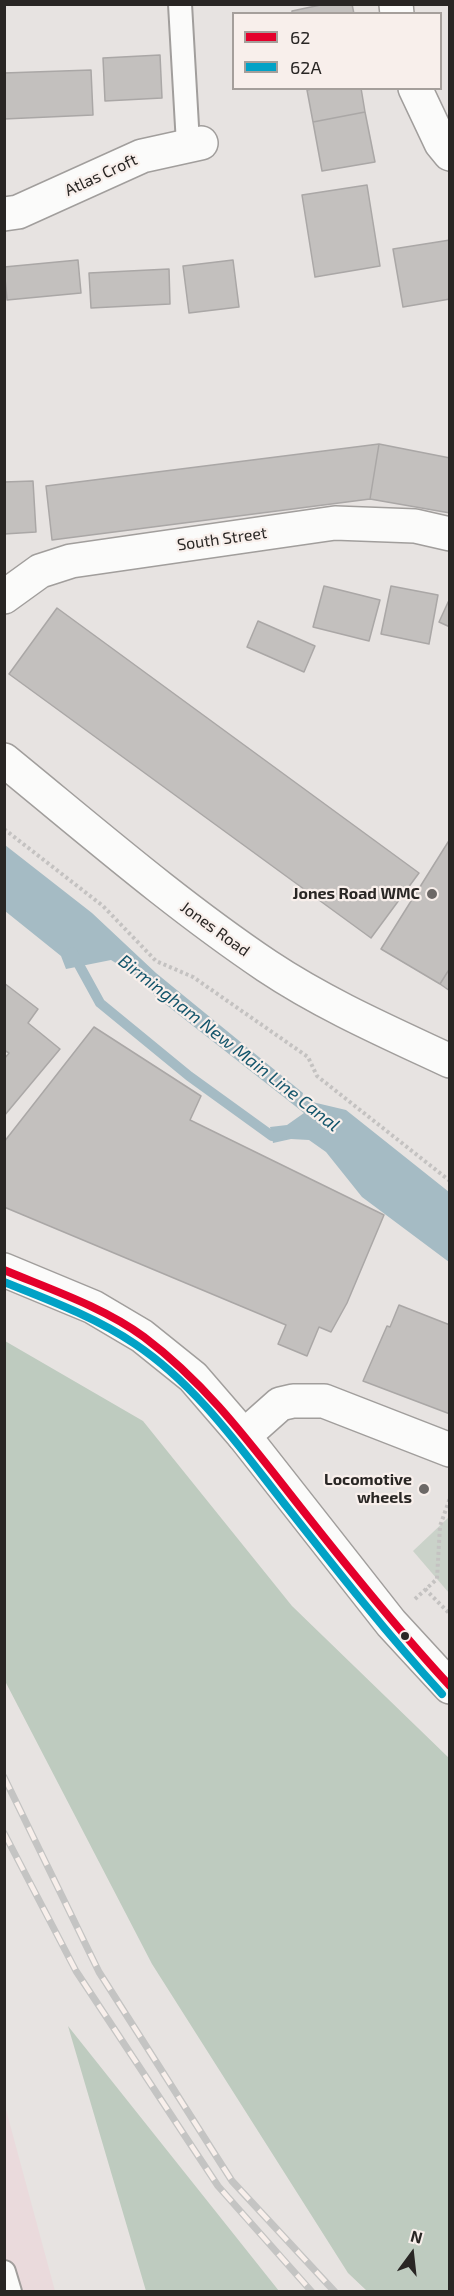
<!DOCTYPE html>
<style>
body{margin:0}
#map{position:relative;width:454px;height:2296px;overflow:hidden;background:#e7e3e1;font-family:"Exo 2",sans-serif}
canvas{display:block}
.frame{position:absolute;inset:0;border:6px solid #292624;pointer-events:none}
.legend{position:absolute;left:232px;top:12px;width:210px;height:78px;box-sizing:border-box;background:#f8efeb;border:2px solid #a59f9b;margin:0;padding:8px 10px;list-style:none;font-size:18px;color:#292624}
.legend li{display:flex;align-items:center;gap:12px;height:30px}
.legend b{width:30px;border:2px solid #a59f9b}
.north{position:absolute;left:382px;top:2224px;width:60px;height:60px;-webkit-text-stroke:4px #f8efeb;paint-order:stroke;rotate:15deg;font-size:16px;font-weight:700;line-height:24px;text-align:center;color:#292624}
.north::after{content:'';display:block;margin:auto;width:21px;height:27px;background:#292624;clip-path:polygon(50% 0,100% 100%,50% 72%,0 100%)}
</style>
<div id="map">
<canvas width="454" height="2296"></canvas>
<div class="frame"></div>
<ul class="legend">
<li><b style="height:8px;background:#e4002b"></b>62</li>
<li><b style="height:8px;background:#02a2c6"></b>62A</li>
</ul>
<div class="north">N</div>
</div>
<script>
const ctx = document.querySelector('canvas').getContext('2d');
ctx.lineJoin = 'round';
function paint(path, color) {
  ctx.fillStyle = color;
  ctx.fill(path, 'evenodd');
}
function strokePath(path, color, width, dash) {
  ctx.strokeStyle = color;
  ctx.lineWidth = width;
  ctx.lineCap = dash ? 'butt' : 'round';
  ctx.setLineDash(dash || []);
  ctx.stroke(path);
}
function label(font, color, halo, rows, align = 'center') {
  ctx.font = font + ' "Exo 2",sans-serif';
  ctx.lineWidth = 4.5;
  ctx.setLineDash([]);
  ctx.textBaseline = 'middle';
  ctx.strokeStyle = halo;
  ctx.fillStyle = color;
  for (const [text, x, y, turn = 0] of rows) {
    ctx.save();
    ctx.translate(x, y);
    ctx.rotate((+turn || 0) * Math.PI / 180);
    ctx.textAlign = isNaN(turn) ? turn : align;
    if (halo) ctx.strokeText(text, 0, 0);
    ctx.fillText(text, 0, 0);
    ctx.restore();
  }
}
paint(new Path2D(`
 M5,2106L55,2291H5Z`), '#eadadc');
paint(new Path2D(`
 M449,1517V1593L413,1551Z`), '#cad2c9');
paint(new Path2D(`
 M5,1341L143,1421L292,1606L449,1758V2291H367L348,2273L152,1964L5,1681Z
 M68,2026L279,2291H146Z`), '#becbbf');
paint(new Path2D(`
 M5,845L92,913L156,973L303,1093L302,1097L308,1101L346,1110L449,1192V1262L362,1197L326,1152L309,1140L291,1139L273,1143L270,1127L287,1125L304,1113L155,996L147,983L111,960L66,969L61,956L5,911Z`), '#a5bbc4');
strokePath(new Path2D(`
 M72,952L100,1003L189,1076L272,1136L286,1132`), '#a5bbc4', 10);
const building = new Path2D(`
 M325,4H352L354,14H292V11Z
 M160,55L162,98L105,101L103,58Z
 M91,70L93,115L4,119V73Z
 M316,88H361L365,112L313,122L307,90Z
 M365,112L375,162L322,171L313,122Z
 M367,185L380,266L315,277L302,195Z
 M450,240V299L403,307L393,249Z
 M78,260L81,293L7,300L4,267Z
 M233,260L239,307L189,313L183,266Z
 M169,269L170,304L91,308L89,273Z
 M379,444L450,458V513L370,499Z
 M379,444L370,499L52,540L46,486Z
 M33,481L36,532L4,534V482Z
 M324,586L380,600L369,641L313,627Z
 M391,586L438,595L429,644L381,634Z
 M450,598V627L439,622Z
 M57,608L419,873L371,938L9,674Z
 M258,621L315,646L304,672L247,647Z
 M450,839V968L440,984L381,949Z
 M450,968V991L440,984Z
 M4,983L38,1009L28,1023L60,1049L4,1116V1059L9,1053L4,1050Z
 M94,1027L201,1096L190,1120L384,1215L347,1303L331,1332L319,1327L307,1356L278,1344L286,1325L4,1207V1142Z
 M399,1305L450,1325V1414L363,1381L387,1326L390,1327Z`);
paint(building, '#c3c0be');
strokePath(building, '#aaa7a6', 1.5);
const lane = new Path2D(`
 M180,4L188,144
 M4,2272L10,2292`);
const street = new Path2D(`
 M396,4L397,14
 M415,88L441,143L450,154
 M4,214L18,212L142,156L201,143
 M4,597L40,571L71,561L335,523L415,526L450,534
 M4,760C91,831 175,904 267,966C324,1004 388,1032 450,1061
 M244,1436L280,1404L293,1401H324L450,1450`);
const secondary = new Path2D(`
 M4,1270L93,1307L142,1336L193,1377L244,1436L391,1623L450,1687`);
strokePath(lane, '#a19e9c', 26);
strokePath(street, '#a19e9c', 36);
strokePath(secondary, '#a19e9c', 36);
strokePath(new Path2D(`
 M4,829L103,906L156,961L193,977L308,1057L317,1076L450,1181
 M425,1589L450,1614
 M415,1599L437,1579L440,1526L450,1498`), '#c4c2c1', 4, [3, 3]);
strokePath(lane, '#fbfbfa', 22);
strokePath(street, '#fbfbfa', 33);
strokePath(secondary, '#fbfbfa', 33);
const rail = new Path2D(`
 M4,1777L99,1972L232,2181L335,2292
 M4,1833L76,1971L218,2186L312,2292`);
strokePath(rail, '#c4c4c3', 7);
strokePath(rail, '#f8efeb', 4.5, [14]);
strokePath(new Path2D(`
 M4,1270C52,1290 103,1307 144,1337C208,1385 252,1446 301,1508C349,1569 397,1629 450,1686`), '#e4002b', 8);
strokePath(new Path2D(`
 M4,1282C49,1300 95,1317 135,1344C195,1384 239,1446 283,1502C335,1568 386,1633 442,1694`), '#02a2c6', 8);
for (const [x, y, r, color] of [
 [432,894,6,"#6c6866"],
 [424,1489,6,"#6c6866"],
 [405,1636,5,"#292624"]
]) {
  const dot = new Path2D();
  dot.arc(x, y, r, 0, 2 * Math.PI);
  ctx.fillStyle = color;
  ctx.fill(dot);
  strokePath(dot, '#f8efeb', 2);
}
label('16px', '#292624', '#f8efeb', [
 ["Atlas Croft",101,175,-25],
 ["South Street",222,539,-8],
 ["Jones Road",215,929,36]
]);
label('bold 16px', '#292624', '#f8efeb', [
 ["Jones Road WMC",420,894],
 ["Locomotive",412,1480],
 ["wheels",412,1498]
], 'right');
label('italic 18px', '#15566c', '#f8efeb', [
 ["Birmingham New Main Line Canal",229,1043,38]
]);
</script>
